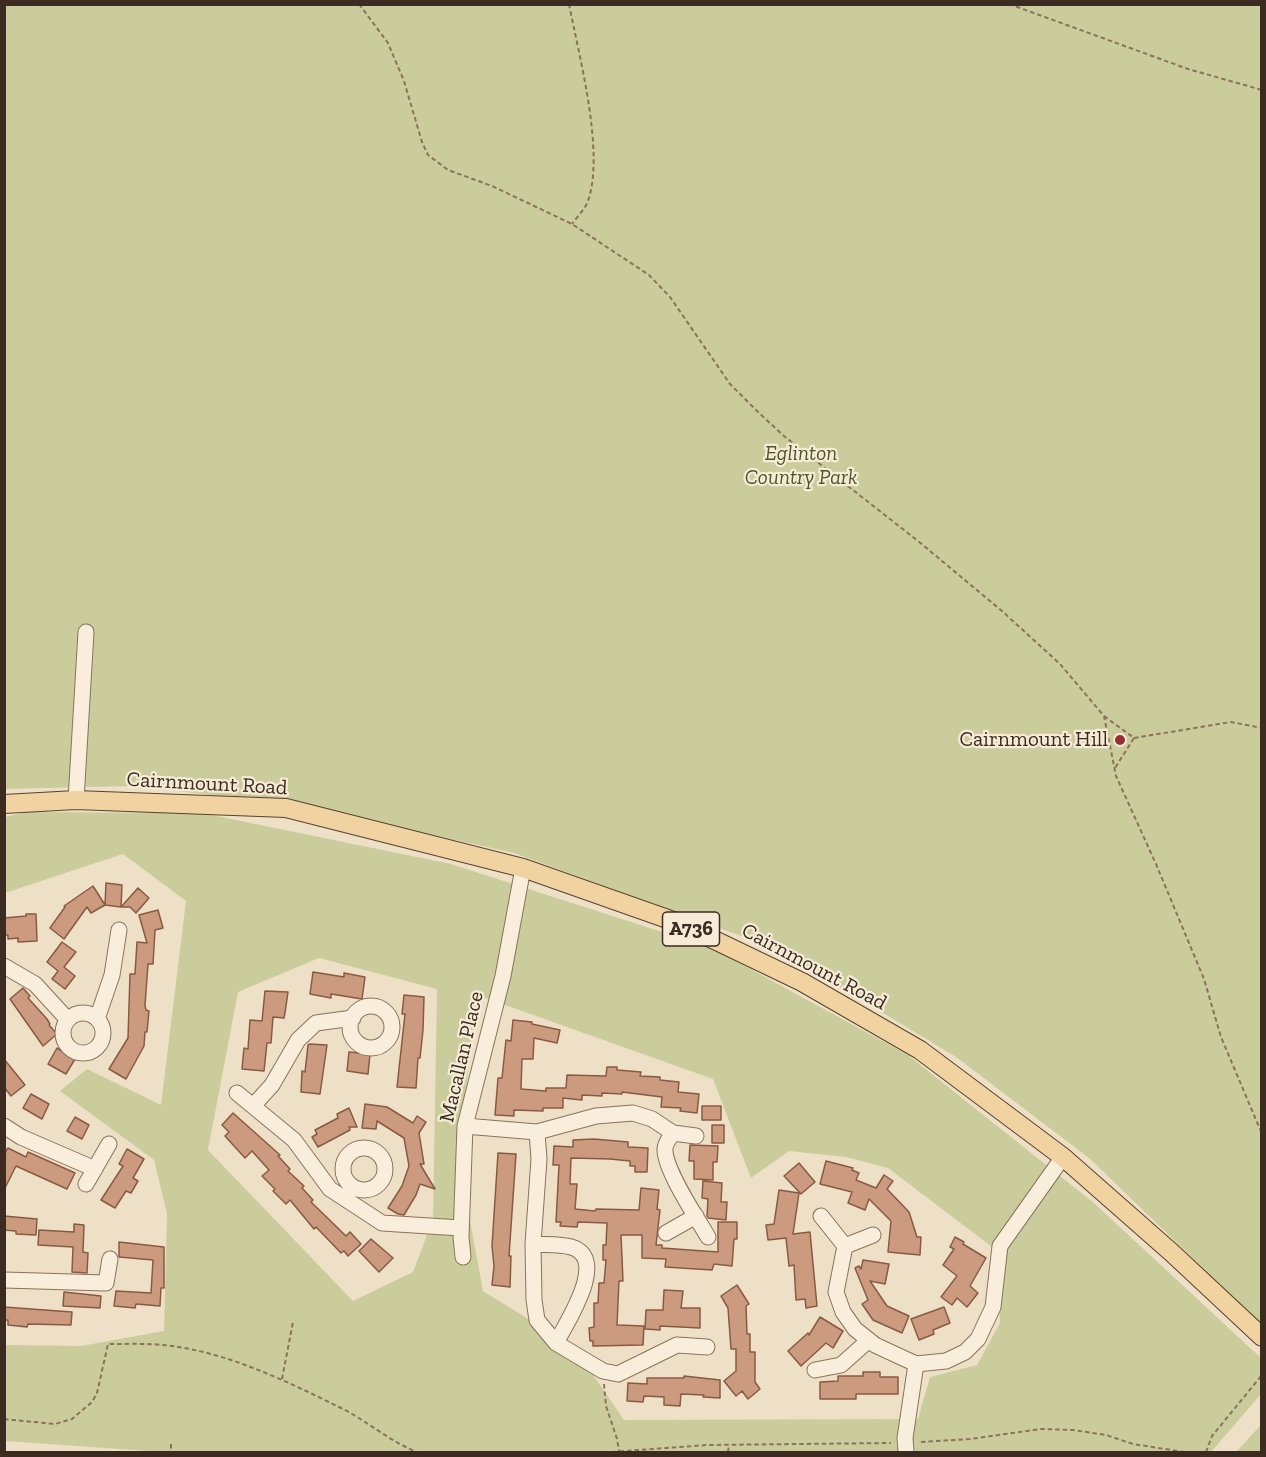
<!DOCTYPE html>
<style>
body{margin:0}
#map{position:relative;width:1266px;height:1457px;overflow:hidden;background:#eee0c7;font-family:"Zilla Slab",serif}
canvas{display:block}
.frame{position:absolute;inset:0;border:6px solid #3b2b20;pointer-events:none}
</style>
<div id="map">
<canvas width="1266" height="1457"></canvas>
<div class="frame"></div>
</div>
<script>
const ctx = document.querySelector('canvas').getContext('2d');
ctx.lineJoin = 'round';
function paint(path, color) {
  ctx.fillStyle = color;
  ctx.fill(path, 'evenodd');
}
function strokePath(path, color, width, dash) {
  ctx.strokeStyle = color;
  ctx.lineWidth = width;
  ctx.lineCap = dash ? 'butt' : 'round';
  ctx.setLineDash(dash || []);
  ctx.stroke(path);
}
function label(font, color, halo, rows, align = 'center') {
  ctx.font = font + ' "Zilla Slab",serif';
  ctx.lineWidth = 4.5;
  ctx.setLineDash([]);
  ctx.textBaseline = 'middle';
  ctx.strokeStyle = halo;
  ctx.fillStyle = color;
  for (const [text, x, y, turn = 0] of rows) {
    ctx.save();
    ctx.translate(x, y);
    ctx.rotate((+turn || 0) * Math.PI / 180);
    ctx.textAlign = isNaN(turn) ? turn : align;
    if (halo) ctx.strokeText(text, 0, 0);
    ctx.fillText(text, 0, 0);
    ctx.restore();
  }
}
paint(new Path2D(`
 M4,5H1261V1324L1089,1158L956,1057L777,949L514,853L343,815L238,798L134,786L5,789Z
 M26,812L202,813L451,864L712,948L908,1055L1094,1203L1261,1358V1394L1211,1452H162L5,1441V1345L81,1346L164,1331L167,1214L154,1160L60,1091L87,1069L161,1105L186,901L123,854L5,893V817ZM319,958L437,989L433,1219L413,1272L353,1301L208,1150L238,992ZM477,995L713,1079L751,1178L789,1151L846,1157L888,1168L996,1250L1000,1323L977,1365L930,1377L918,1419L624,1420L575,1348L483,1291L458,1156Z
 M1261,1425V1452H1236Z`), '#cacd9b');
const building = new Path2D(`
 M106,883L122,885L121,907L105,905L91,913L87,907L64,939L50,928L65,907L64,906L93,886L105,905Z
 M138,888L149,898L136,913L130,907H121Z
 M158,910L163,928L155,930L153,964H148L145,1005L146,1010L149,1011L147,1032H145L144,1046L126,1079L109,1069L128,1038L130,974H135L137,942L147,943L139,915Z
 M26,914H36L37,941L18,942V938L8,939V935H4V918L26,916Z
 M62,942L76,952L64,967L75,976L65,989L52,979L58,971L47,962Z
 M313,972L344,977V973L365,977L362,999L331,994V998L310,994Z
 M23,988L30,996L28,998L47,1019L50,1024L49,1025L57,1034L43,1046L10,999Z
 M265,991L288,992L285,1013L284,1018L273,1017L271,1043H267L264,1071L242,1069L244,1048L248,1049L250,1020L262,1021Z
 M404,995L424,997L423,1030L420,1058H418L416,1088L397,1087L405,1014H402Z
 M513,1020L532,1022V1024L560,1030L557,1043L534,1038L533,1059H522L521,1089L546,1091V1088H566L567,1075L606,1076L607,1067H617V1070L641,1072L640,1076L660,1077V1080L679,1082L678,1092L699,1094L697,1113L680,1111L681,1108L661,1107L662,1097L622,1092V1094L602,1093V1096L582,1095V1100L563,1098V1108H543V1111L514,1110V1116L495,1115L498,1078H502L506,1040L511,1041Z
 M310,1044L327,1045L320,1094L301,1092L302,1071L305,1072L308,1045Z
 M57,1048L75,1059L66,1074L48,1064Z
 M349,1052L370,1054L368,1074L347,1071Z
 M4,1059L25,1085L11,1096L4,1087Z
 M31,1094L49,1104L42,1119L23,1108Z
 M365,1104L387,1107L413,1123L417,1116L426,1122L419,1133L424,1164H420L435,1189L420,1184L416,1195L404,1215L398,1214L388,1208L402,1186L409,1166L404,1138L377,1121L376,1129L362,1128Z
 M702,1106H721V1120H702Z
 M349,1108L357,1127H349L350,1130L318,1147L312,1137L317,1134L315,1130L338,1118L337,1114Z
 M233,1113L280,1155L278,1156L290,1169L288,1171L304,1186L302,1188L313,1200L311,1202L346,1236L350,1232L361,1244L348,1256L344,1251L341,1253L316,1227L314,1229L290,1200L286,1204L273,1191L275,1189L262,1176L269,1170L252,1151L245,1158L225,1136L229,1132L222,1125Z
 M75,1117L89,1125L82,1139L67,1131Z
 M712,1125H724V1143H712Z
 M594,1139L628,1142V1147L648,1148L647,1172H635V1166H630V1161L610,1159L571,1158L570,1184H577L575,1209L595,1211L596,1209L639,1210L641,1188L659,1190L657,1209L660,1210L656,1245H662V1248L718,1252V1222H737V1239H734L732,1266L714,1264L712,1270L665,1267L666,1259L642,1258V1235H621L623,1281H619L617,1325L644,1326L643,1345L593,1346V1341H590L589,1328L594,1327V1303H598L599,1283H604L606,1260H603V1245H606L607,1223L578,1222L577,1227L560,1226L561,1222H556L559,1165H553L554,1146L573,1147V1140Z
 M690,1145L718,1146L717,1162H713V1180L694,1179V1161H689Z
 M8,1148L26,1157L28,1152L75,1173L67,1189L16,1166L4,1190V1154Z
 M127,1149L144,1159L133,1178L138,1181L131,1193L126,1191L115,1208L101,1200L123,1166L119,1164Z
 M498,1153L516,1154L509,1256H511L510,1287L492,1285L494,1266L492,1246Z
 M826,1161L853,1168L852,1170L859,1173L856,1180L876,1188L884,1175L893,1181L887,1189L909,1212L917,1237H921L920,1255L888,1252L891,1221L869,1199L865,1210L848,1203L852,1192L820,1184Z
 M799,1163L815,1182L801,1194L784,1176Z
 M703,1181L722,1183L721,1202H727L726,1220L708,1218L707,1216L708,1199L702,1198Z
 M779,1190L799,1193L793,1234L810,1232L817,1306L806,1308L805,1299L796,1300L794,1265L789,1266L786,1238L768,1240L766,1225L774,1224Z
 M4,1216L37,1219L36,1235L16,1234V1231L4,1230Z
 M74,1224L84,1225L83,1252L88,1253L87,1273L72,1272L73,1247L38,1245L39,1230L74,1232Z
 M955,1237L964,1242L963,1244L986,1258L970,1286L978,1293L967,1307L957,1298L952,1305L941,1297L957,1276L943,1265L954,1249L950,1247Z
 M371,1239L393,1258L379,1272L359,1251Z
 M119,1242L164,1247V1288H161L160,1306L136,1304L135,1308L114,1306L116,1291L151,1293L153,1260L119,1257Z
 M863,1260L889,1264L885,1284L870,1281L887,1306L909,1316L902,1333L873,1320L862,1304L868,1300L855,1268L859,1266L861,1269Z
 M737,1285L749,1304L746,1306L747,1334H750V1352H755V1382L760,1389L748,1399L742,1391L736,1396L724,1381L736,1371V1349H731L728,1308L721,1296Z
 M664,1290L683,1291L681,1308H700V1328L660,1326V1330L645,1329L646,1310H663Z
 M64,1292L101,1296L100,1308L63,1306Z
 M4,1307L72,1312L71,1325L28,1324L27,1327L8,1325V1320H4Z
 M944,1307L950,1323L933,1330L934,1334L919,1340L911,1319Z
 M820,1317L843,1331L833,1348L826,1343L801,1366L788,1351L808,1333L809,1335Z
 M863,1372H880V1377H898V1394H856V1399H820V1382L838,1381V1376H863Z
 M684,1376L720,1380V1398L703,1397L704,1395L681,1394L680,1406L664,1405V1397L644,1396L643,1402L627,1401L628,1383L647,1384V1378H684Z`);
paint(building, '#cc9a7e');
strokePath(building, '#895a42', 1.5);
const minor = new Path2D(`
 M76,800L86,632
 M4,966L35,984L68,1020
 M350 1027a21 21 0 1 1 42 0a21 21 0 1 1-42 0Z
 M63 1033a20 20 0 1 1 40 0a20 20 0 1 1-40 0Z
 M97,1019L112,975L119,930
 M237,1093L294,1140L330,1189L382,1223L461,1228
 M253,1106L272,1085L298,1040L316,1023L353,1018
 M4,1126L21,1137L95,1169
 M465,1126L537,1132L596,1116L633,1113L652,1119L673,1133L696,1136
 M537,1132L539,1159L533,1244L534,1300L537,1320L556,1343L603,1371L618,1374L677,1345L707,1347
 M673,1133C670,1138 665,1143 665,1149C664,1169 697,1218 708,1237
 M343 1169a21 21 0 1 1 42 0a21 21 0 1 1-42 0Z
 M86,1184L109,1144
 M821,1216L845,1246
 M666,1233L696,1216
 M873,1235L845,1246L836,1292L843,1312L855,1329L875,1345L916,1364L946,1361L965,1352L978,1339L993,1307L1000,1246L1063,1157
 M533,1244C545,1245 560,1244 571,1247C610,1258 566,1323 556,1343
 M463,1257L461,1237L465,1126L503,976L523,868
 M4,1280L106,1283L110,1259
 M815,1370L841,1365L869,1340
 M906,1452L905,1438L916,1364`);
const major = new Path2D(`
 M4,804L76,800L286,808L523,868L679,923L802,982L920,1050L1063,1157L1171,1252L1262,1337`);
strokePath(minor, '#8a725c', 17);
strokePath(major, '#584130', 20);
strokePath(new Path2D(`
 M359,4L388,43L404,81L422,142L428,155L448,170L492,186L572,224L649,275L670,297L730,384L758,412L784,436L918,541L1002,611L1060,664L1104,716L1116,776L1156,864L1204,979L1221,1037L1262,1134
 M569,4C579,56 605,152 588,201C585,209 577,217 572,224
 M1009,4L1188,69L1262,90
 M1104,716L1134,738L1115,768
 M1134,738L1231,722L1262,728
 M282,1379L293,1322
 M604,1384L606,1406L617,1439L619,1451
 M4,1419L55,1424L72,1419L92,1402L97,1393L108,1344C129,1344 151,1343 172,1346C231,1354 286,1381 339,1407C366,1420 389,1441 417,1452
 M921,1442L970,1439L1041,1429L1073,1430L1106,1435L1133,1444L1184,1452
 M171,1444V1452
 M612,1452L707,1445L891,1443
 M728,1452L729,1445
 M1206,1452L1212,1436L1262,1375`), '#8a725c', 2, [4.5, 3]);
strokePath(minor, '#f9eedb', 15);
strokePath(major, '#f0d3a0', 18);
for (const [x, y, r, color] of [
 [1120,740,6,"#992d34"]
]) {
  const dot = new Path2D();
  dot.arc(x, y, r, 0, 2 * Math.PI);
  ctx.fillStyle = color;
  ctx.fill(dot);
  strokePath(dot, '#f6ebd7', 2);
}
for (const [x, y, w] of [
 [691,929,57]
]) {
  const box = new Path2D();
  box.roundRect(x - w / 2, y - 17, w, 34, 4.5);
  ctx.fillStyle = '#f6ebd7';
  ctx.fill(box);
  strokePath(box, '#3b2b20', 1.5);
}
label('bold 20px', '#3b2b20', null, [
 ["A736",691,929]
]);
label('italic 21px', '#4d5727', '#f6ebd7', [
 ["Eglinton",801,454],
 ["Country Park",801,478]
]);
label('21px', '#3b2b20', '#f6ebd7', [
 ["Cairnmount Hill",1108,740]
], 'right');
label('21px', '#3b2b20', '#f6ebd7', [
 ["Cairnmount Road",207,784,3],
 ["Cairnmount Road",814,967,28],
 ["Macallan Place",462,1057,-77]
]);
</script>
